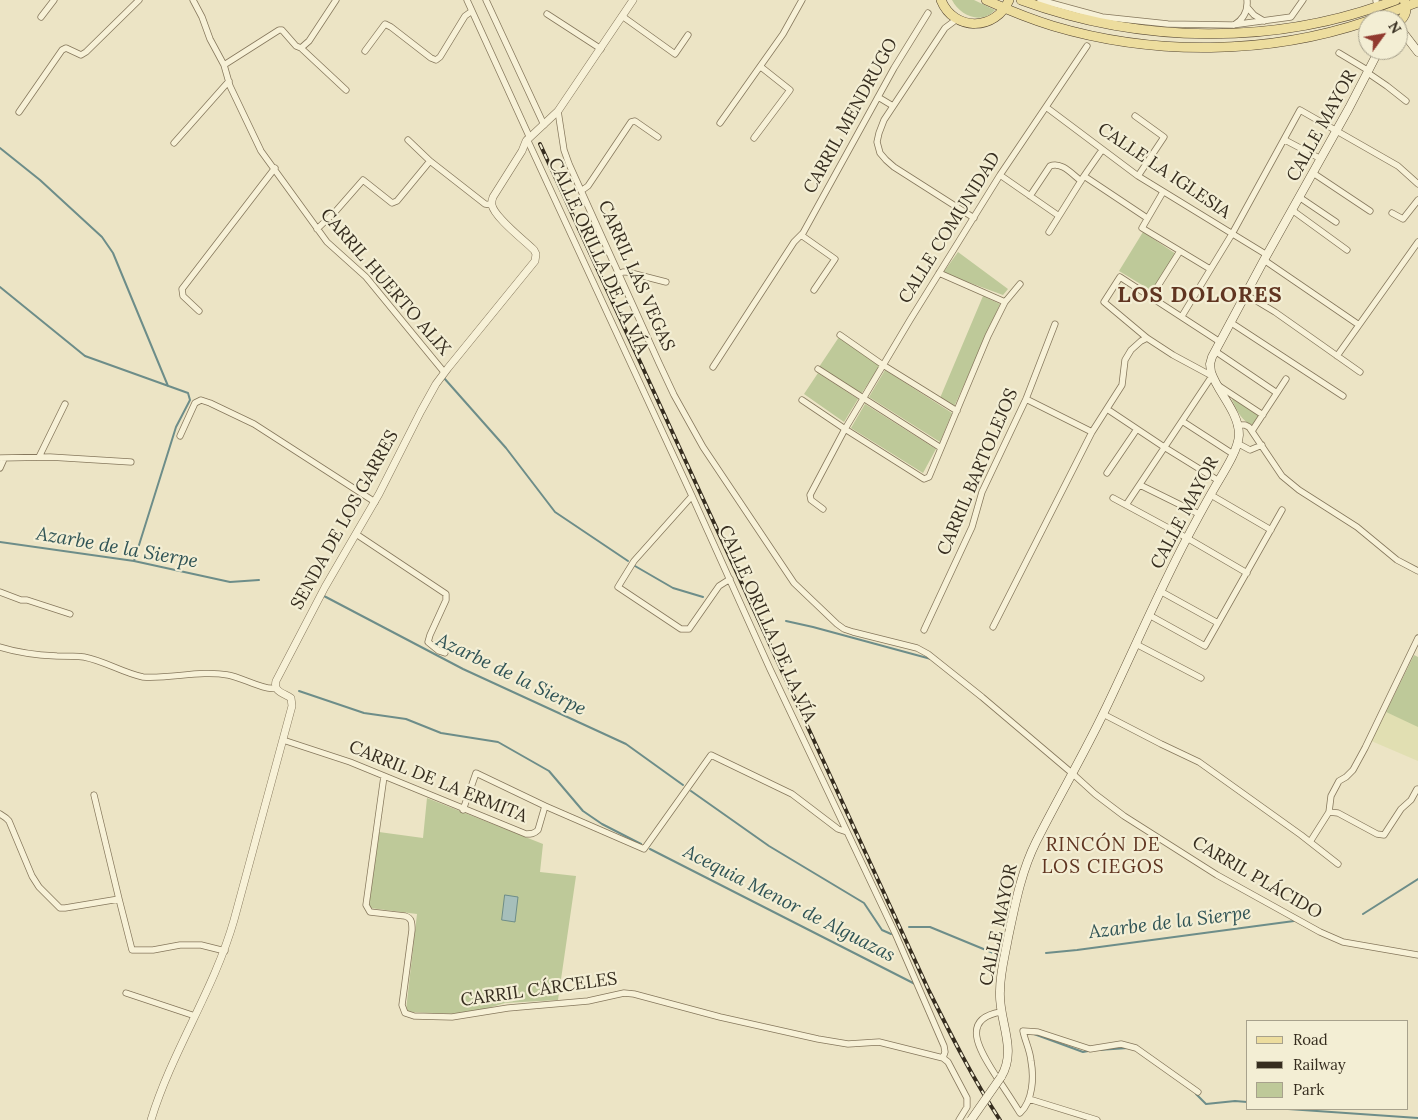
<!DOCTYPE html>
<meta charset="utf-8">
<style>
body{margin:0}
#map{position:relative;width:1418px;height:1120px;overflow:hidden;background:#ece4c5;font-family:Lora,serif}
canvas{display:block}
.legend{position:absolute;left:1246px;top:1020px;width:162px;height:90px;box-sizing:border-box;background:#f3eed4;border:1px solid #a7a18c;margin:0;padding:6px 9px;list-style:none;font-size:15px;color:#362d1f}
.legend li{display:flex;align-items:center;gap:10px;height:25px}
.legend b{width:25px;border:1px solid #a7a18c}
.north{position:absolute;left:1358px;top:10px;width:50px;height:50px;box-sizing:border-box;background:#f3eed4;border:1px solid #a7a18c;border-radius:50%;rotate:58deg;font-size:14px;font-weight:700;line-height:20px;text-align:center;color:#362d1f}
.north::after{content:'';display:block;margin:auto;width:18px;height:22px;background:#913a2f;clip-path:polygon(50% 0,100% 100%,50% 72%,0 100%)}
</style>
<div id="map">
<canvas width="1418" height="1120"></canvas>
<ul class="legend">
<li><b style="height:6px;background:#eddd9e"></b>Road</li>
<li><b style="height:6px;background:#362d1f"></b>Railway</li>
<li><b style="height:14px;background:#bec999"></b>Park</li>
</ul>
<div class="north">N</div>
</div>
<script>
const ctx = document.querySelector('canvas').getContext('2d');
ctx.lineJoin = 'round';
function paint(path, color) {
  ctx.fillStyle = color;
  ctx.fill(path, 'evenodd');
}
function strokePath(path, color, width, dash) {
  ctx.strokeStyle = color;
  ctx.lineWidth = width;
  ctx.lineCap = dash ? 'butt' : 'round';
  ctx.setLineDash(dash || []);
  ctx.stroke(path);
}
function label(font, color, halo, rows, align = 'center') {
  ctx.font = font + ' Lora,serif';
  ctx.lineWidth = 4.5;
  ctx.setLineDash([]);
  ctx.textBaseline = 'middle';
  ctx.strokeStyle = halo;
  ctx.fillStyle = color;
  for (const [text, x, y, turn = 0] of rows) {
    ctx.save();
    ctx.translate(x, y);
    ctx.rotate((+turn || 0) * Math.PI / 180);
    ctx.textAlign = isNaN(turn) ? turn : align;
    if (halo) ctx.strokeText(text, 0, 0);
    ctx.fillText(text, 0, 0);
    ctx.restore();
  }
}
paint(new Path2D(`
 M1386,712L1418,726V761L1369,740L1382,713Z`), '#e1dfb2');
paint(new Path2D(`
 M952,0H974L995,10C982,25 960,16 952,0Z
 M1143,232L1176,254L1152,291L1119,271Z
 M958,252L1008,289L1003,295L943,273Z
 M983,296L1000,304L954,407L940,398Z
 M839,337L880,366L861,394L819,367Z
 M885,370L952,413L940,442L869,397Z
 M818,373L858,399L844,422L804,394Z
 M1233,398L1260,416L1254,425C1242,423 1237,410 1232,400Z
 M865,404L936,449L923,473L851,428Z
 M1414,655L1418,657V727L1386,712Z
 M427,798L543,844L540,872L576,876L558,1000L505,1003L475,1012L460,1014L408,1012L406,1010L417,914L370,908L369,904L379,832L423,838Z`), '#bec999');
const water = new Path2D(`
 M505,895L518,897L515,922L502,920Z`);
paint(water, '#a6bfbb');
strokePath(water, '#6d8d89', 1);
strokePath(new Path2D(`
 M0,148L40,180L102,237L113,253L168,386
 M0,287L85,356L188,393L190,400L176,427L134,561
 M444,378L506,448L555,512L628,561
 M0,542L134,561L230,582L259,580
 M635,566L673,588L703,597
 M324,596L463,669L626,744L683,785
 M786,621L813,627L931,659
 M299,691L364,713L406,719L441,733L498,742L549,771L583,811L602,824L641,844
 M691,791L769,846L864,903L882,930L891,934
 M650,849L915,984
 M1363,914L1418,879
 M909,927H930L998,955
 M1046,953L1077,950L1294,921
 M1034,1034L1083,1052L1088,1051
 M1098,1050L1128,1048
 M1196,1094L1206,1104L1235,1101L1247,1102
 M1288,1109L1418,1118`), '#6d8d89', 2);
const minor = new Path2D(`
 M193,0L202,17L210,39L224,65L230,86L261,151L327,242L366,277L444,372
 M467,0L529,136
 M486,0L544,125
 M1040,0L1102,17L1168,24L1232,25L1291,17L1303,0
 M1376,0V1
 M1247,7L1254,15L1264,21
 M547,14L601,49
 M622,16L675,54L688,35
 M41,17L54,0
 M957,19L945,28L884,120L879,133L877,142L880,153L886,160L894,167L974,218
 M1234,25C1244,19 1248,11 1247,0
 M301,48L346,90
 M365,51L385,24L391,27L431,58L436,60L440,57L465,16L472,11
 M1339,53L1369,71
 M224,65L279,30H282L296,46L301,48L309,41L336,0
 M1368,73L1387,86L1406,101
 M878,97L893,106
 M1046,107L1138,176L1267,255
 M558,111L564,150L569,164L659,363L674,395L703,447L794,583L837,624L844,629L853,632L917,648L928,654L982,697L1073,774L1095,794L1124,816L1217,875L1320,932L1343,942L1418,955
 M19,112L62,50L66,48L81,55L86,52L139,0
 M1135,116L1164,137L1138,176
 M720,123L783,34L802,0
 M754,138L790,90L761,67
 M527,139L692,496L770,669L895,933L944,1046L945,1052L943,1058
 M408,140L430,161
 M1285,140L1321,159
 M174,143L229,81
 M1313,173L1370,211
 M1000,175L1059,216
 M1084,176L1147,218
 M581,191L588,186L631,122L635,121L658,137
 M1163,192L1142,228L1210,269
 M1030,196L1050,166C1061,161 1072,174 1081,181
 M1299,197L1336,222
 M1292,210L1347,250
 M1392,213L1403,219L1418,200
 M317,229L335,212L363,180L392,203L397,201L430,161L485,204L492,205
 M1049,232L1084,176L1102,150
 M801,235L835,259L814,290
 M1264,260L1359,325
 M939,273L1005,302
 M618,274L623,272H627L666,282
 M1245,294L1275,312L1360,372
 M1151,297L1180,251
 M199,311L183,296L182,289L275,168
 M1182,316L1232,234L1300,110L1398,166L1418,184
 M1230,322L1343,396
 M840,335L883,365L957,411
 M1215,351L1277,393
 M1337,356L1418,242
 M713,367L794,242L803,233L894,68L928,13
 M818,369L941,448
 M1219,386L1263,415
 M1026,399L1092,432
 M802,400L845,429L924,479L929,477L988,336L1005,302L1020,284
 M1107,409L1164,447L1219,481
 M1182,421L1233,454
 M1237,425H1245L1249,427L1282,476L1299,490L1357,527L1397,560L1418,571
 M1252,431L1286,379
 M180,436L195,403L201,400L210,403L254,424L375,502
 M1237,443L1250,450L1262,445
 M39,457L65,404
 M0,458L50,457L131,462
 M0,468L4,459
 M1107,473L1137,429
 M1140,485L1199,514
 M1211,495L1271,530
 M692,496L634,561L618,587L681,629H689L719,586L730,579
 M1113,498L1187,538L1247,573
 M1126,505L1212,376L1173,355L1147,338L1104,302L1120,277L1220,342
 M823,509L811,500L810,495L845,429L910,320L1000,175L1087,46
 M356,534L446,594V600L430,635L428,642L439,651L445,653
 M1160,591L1218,623
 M0,592L21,600H27L70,614
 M1149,615L1205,646L1282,510
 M993,627L1092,432L1122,385L1125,360L1131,350L1141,341L1147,338
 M924,630L972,527L982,492L1026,399L1055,324
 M1136,644L1201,678
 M0,647C19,653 37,655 57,656C66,656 75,656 84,657C105,661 123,673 143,677C171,679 200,670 228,675C241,677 265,691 275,688
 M1103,714L1161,744L1199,762L1301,835L1338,864
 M283,740L350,762L526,834C531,834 534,834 538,830L545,806L644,849L711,755L792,794L838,829L847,832
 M384,776L366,905L370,912L405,916C412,918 412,923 412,930L402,1005L405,1013L414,1016L452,1017L508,1008L588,1001L624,993L634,994L720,1017L818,1039L848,1044L879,1042L943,1058L948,1062L967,1098V1107L959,1120
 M94,795L119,899
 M463,810L476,773L545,806
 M1329,812L1338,813L1377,834L1384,835L1401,809L1411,800L1417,789H1418
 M0,814L6,818L9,821L32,876L39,887L60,908H65L119,899L132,950H153L180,945H201L225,951
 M1310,842L1329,812L1331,796L1339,781L1346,777L1353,770L1365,748L1418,638
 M126,993L195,1016
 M1001,1012C957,1019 983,1055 996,1076C1004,1088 1012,1100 1020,1113C1033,1101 1034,1077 1031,1061C1030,1050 1025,1041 1023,1031L1038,1032L1090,1049L1121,1044L1136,1048L1198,1092
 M1029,1099L1097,1120`);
const tertiary = new Path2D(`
 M151,1120C172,1051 214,990 234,920L292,706L291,698C284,693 273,692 276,681L325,587L379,494L421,411L436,384L448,368L535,261L536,254L534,250C525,241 494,217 492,205C491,202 492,201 493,197L522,151L526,141L558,111L633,0`);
const secondary = new Path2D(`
 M1398,26L1418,52
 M1001,1077C1018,1049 998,1020 1000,991C1000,973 1005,955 1008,938C1015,905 1021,872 1036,842C1058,798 1083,756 1104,712C1132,654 1157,595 1187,538C1196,521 1205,504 1215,487C1223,473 1238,451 1239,435C1239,412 1218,393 1211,372L1210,364L1212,357L1264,260L1349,108L1379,50`);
const primary = new Path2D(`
 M941,0C954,32 996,31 1009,0
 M986,0C1008,10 1030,19 1053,26C1154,56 1268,55 1368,21
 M1021,0C1141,44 1275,46 1396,0
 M1370,20L1418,2
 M1398,22C1406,17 1408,9 1404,0`);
strokePath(minor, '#85775c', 7);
strokePath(tertiary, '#85775c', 8);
strokePath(secondary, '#67583f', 9);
strokePath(primary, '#534430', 10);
strokePath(minor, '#f7f1d7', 5.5);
strokePath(tertiary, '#f7f1d7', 7);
strokePath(secondary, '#f7f1d7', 8);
strokePath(primary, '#eddd9e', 9);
const rail = new Path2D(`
 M540,144L929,991C951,1035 973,1079 1000,1120`);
strokePath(rail, '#362d1f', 4);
strokePath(rail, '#f3eed4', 2, [5.5]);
const secondaryBridge = new Path2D(`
 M971,1120L1001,1077`);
strokePath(secondaryBridge, '#67583f', 9, []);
strokePath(secondaryBridge, '#f7f1d7', 8);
label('18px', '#362d1f', '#f3eed4', [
 ["CARRIL MENDRUGO",851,116,-61],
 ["CALLE MAYOR",1322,126,-61],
 ["CALLE LA IGLESIA",1164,171,34],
 ["CALLE COMUNIDAD",950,228,-58],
 ["CALLE ORILLA DE LA VÍA",598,256,65],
 ["CARRIL LAS VEGAS",636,276,66],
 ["CARRIL HUERTO ALIX",385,282,49],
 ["CARRIL BARTOLEJOS",978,472,-67],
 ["CALLE MAYOR",1185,513,-62],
 ["SENDA DE LOS GARRES",345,520,-61],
 ["CALLE ORILLA DE LA VÍA",767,624,66],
 ["CARRIL DE LA ERMITA",438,782,22],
 ["CARRIL PLÁCIDO",1257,878,30],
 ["CALLE MAYOR",999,925,-78],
 ["CARRIL CÁRCELES",539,990,-8]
]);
label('italic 19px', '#2f5355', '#f3eed4', [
 ["Azarbe de la Sierpe",117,548,10],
 ["Azarbe de la Sierpe",511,675,26],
 ["Acequia Menor de Alguazas",789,904,27],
 ["Azarbe de la Sierpe",1170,923,-7]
]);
ctx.letterSpacing = '1px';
label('19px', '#603521', '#f3eed4', [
 ["RINCÓN DE",1103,846],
 ["LOS CIEGOS",1103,868]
]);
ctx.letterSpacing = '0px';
ctx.letterSpacing = '1px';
label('bold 22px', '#603521', '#f3eed4', [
 ["LOS DOLORES",1200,296]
]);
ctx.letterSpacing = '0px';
</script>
